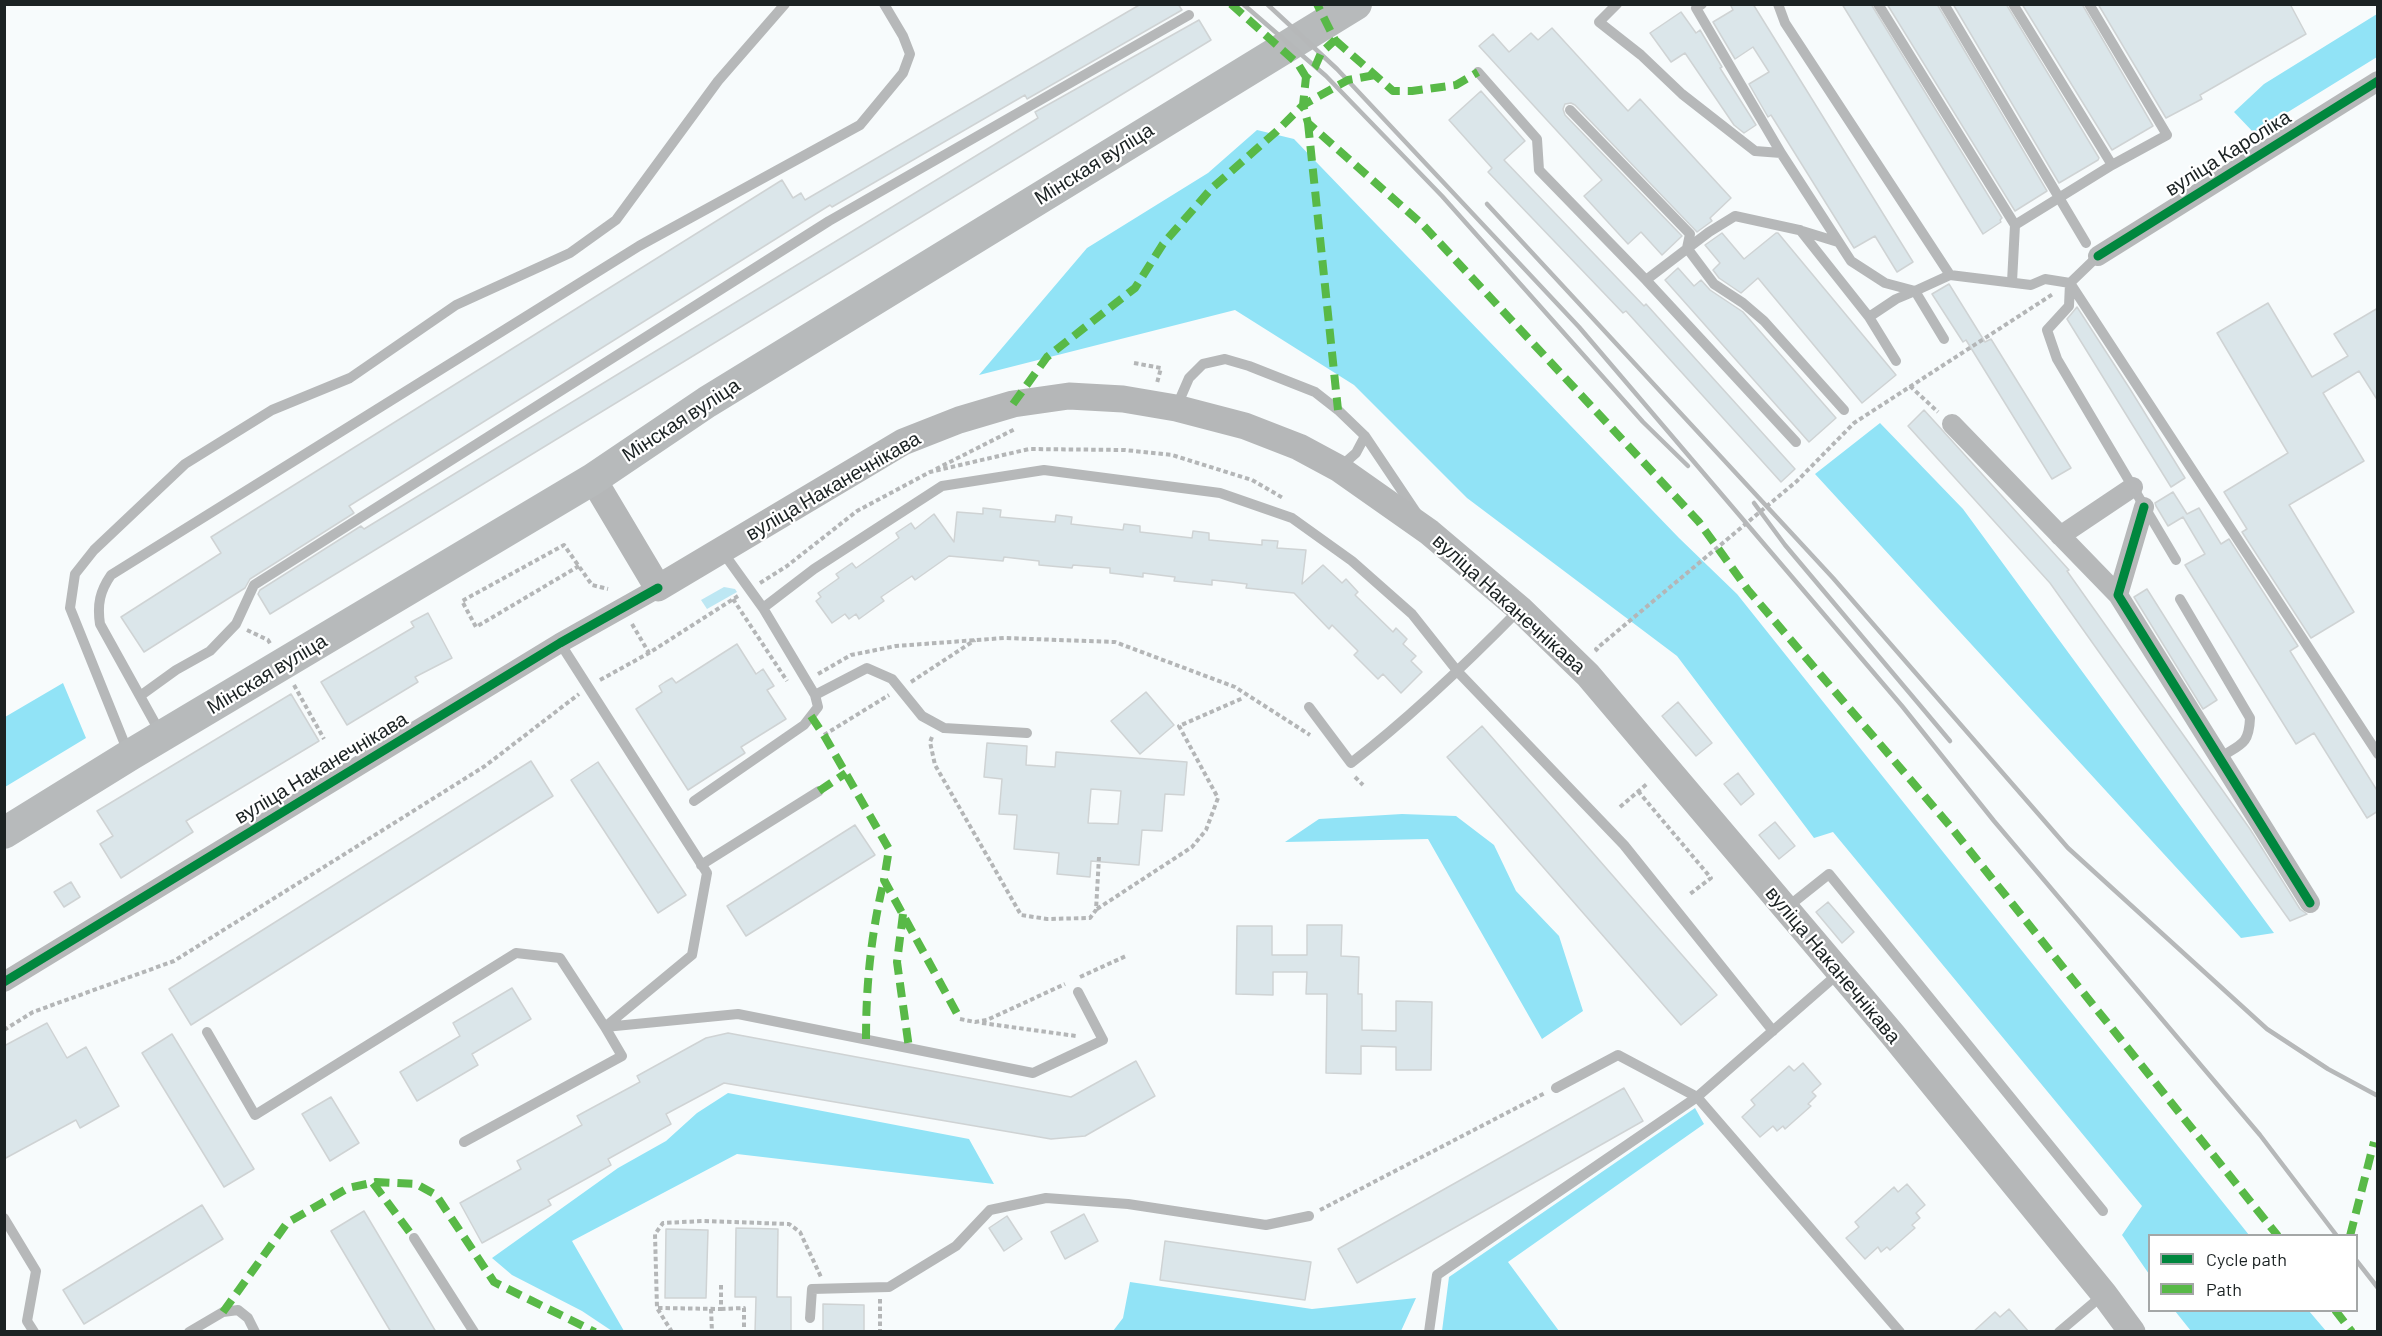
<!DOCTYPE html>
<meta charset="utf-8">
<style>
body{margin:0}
#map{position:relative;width:2382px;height:1336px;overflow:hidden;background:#f7fbfc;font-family:Barlow,sans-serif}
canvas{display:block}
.frame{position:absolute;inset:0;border:6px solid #1b2223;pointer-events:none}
.legend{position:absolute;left:2148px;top:1234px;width:210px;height:78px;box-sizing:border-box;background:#fff;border:2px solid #a4a7a7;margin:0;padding:8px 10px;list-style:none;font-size:18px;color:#1b2223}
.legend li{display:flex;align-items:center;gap:12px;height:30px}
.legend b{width:30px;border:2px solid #a4a7a7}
</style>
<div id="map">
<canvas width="2382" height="1336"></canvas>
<div class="frame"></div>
<ul class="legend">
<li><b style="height:8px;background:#00873e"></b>Cycle path</li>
<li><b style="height:8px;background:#58b947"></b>Path</li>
</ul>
</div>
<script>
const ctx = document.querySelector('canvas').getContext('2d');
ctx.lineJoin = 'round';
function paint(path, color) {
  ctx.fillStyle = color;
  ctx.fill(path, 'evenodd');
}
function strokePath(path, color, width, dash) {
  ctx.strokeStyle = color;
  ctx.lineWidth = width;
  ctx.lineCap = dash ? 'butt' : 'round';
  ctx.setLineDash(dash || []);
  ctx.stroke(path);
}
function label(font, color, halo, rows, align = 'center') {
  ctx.font = font + ' Barlow,sans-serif';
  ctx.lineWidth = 4.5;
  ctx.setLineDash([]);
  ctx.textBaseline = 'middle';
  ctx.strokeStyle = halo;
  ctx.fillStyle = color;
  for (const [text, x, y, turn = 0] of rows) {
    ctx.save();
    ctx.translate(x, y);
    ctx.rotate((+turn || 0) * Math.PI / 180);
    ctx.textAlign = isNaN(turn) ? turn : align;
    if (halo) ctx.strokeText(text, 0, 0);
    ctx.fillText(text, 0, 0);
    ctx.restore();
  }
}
paint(new Path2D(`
 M724,587L735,589L737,592L707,609L701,600Z`), '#bde7f3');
paint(new Path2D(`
 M2377,14V57L2254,133L2234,112L2264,84Z
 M1257,130L1294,139L1679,538L1737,594L2249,1235L2150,1236L2149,1274L2122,1235L2142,1206L1833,832L1814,838L1677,656L1467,498L1354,385L1235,310L979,375L1087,248L1208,173Z
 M1880,423L1963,509L2274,933L2241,938L1815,474Z
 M63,683L86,738L5,787V717Z
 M1402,814L1456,816L1494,845L1516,891L1559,936L1583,1011L1542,1039L1428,839L1285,842L1319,819Z
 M728,1093L969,1139L994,1184L737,1154L572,1241L624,1331H612L582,1311L512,1275L492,1258L618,1168L666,1141L697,1113Z
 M1695,1108L1704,1124L1508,1262L1559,1331H1442L1449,1277Z
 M1130,1282L1312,1309L1416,1298L1401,1331H1113L1123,1318Z
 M2175,1311H2309L2326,1331H2191Z`), '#91e3f6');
const building = new Path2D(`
 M1141,4H1178L1182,10L1027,99L1025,95L832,207L830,205L349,506L354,513L250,579L245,588L144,652L121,617L221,553L211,537L782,180L793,198L801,193L805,200Z
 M1730,4H1753L1913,262L1897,272L1875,236L1854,248L1771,115L1768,117L1749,84L1769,72L1753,47L1735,59L1713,22L1733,10Z
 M1842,4H1871L2002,218L2000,220L2001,222L1983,234Z
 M1887,4H1937L2047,191L2015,211Z
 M1953,4H2006L2099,158L2098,160L2059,183Z
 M2022,4H2082L2153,126L2112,150Z
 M2098,4H2290L2306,34L2200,95L2202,99L2166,118Z
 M1681,12L1696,33L1700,30L1722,67L1720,68L1756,125L1744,133L1734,125L1685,53L1671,62L1650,33Z
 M1199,20L1211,40L270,614L258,594L260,590L361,526L364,529L1038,118L1035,112Z
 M1552,28L1628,111L1640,99L1731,198L1710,218L1712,221L1697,232L1575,105L1571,103L1565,104L1563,109L1565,115L1682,236L1662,255L1641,232L1628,244L1584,196L1602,180L1479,46L1493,34L1509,52L1531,33L1538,40Z
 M1481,91L1525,141L1504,160L1644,306L1646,304L1795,469L1781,482L1626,311L1623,313L1488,172L1492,168L1449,120Z
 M1722,233L1744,259L1776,233H1778L1896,375L1862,403L1758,278L1741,293L1719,278L1713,270L1720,263L1705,245Z
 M1678,268L1694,286L1701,280L1710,290L1743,312L1836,418L1809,442L1665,280Z
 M1949,284L1985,342L1991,339L2071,468L2052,479L1966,340L1963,342L1932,294Z
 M2268,303L2312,377L2348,356L2334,334L2378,308V401L2359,371L2323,393L2364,461L2289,505L2354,612L2311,638L2242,532L2247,529L2224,492L2288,453L2217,333Z
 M2077,307L2130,389L2185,478L2171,487L2067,319Z
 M1924,410L2069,570L2067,571L2250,829L2300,909L2307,914L2290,921L2050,583L1908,426Z
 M2173,492L2187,514L2199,508L2221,544L2229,539L2298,646L2290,651L2378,792V811L2367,818L2314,733L2296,744L2185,565L2205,554L2183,517L2168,526L2156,506L2155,503Z
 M983,508L1001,510L1000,517L1055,522L1056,515L1072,517L1071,524L1123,530L1124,524L1140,526V532L1192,538L1193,531L1209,533V540L1262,545V540L1278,541L1277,548L1306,550L1302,584L1323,565L1342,583L1346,579L1358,592L1355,595L1393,632L1396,628L1407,639L1403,644L1416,656L1411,661L1422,672L1401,693L1383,674L1378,679L1354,655L1358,651L1332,625L1329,629L1294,593L1246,588L1247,584L1231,582L1212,580V585L1174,581L1175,577L1143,573V577L1110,573V568L1073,565L1072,568L1039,565V561L1004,557L1003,561L949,556L915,580L912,576L881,597L884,601L859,619L856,614L849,619L845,614L832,623L816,601L821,597L818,593L839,578L836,574L852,563L856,568L899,538L896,533L911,523L915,529L934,514L954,542L957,512L983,514Z
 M2147,589L2217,700L2203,709L2134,597Z
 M428,613L452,658L415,677L418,682L347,725L321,682L414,627L411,622Z
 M737,644L756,674L763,669L774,686L767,690L786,719L741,747L745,753L688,790L636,709L662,692L659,686L665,682L672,678L676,683Z
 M1146,692L1174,725L1140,754L1111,721Z
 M291,694L319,741L186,821L193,832L121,878L100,844L113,836L97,811Z
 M1678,702L1712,743L1696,756L1662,716Z
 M1482,726L1717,995L1681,1025L1447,757Z
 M987,743L1027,746L1026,765L1055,767L1056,752L1187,762L1184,795L1165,794L1162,831L1142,830L1139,865L1091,861L1090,877L1057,874L1059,853L1014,849L1017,815L999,814L1002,779L984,777ZM1091,789L1121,791L1118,824L1088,823Z
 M531,761L553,796L191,1025L169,989Z
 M598,762L686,895L658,913L571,780Z
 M1738,773L1754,794L1741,805L1724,784Z
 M1775,822L1795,846L1779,859L1759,835Z
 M855,825L875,855L746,936L727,906Z
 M71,882L80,897L64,907L54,892Z
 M1828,902L1854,932L1842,943L1816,912Z
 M1307,925H1342L1341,956L1359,957L1358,994H1362V1030L1396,1031V1001L1432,1002L1431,1070H1396V1047L1361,1046V1074L1326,1073L1327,994H1306L1307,972H1273V995L1236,994L1237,926H1272V955H1307Z
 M512,988L531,1019L472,1054L478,1065L417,1101L400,1072L460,1036L453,1023Z
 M47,1023L67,1058L86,1047L119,1106L80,1128L76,1120L4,1159V1046Z
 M728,1033L1071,1097L1136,1061L1155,1096L1085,1136L1051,1139L724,1083L666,1114L671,1124L608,1159L611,1165L548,1200L551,1205L482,1243L460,1203L521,1169L517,1161L582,1125L577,1116L640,1082L637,1076L706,1038Z
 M172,1034L254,1169L224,1187L142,1053Z
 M1803,1063L1821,1084L1812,1092L1816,1096L1808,1104L1811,1106L1785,1129L1783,1126L1777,1131L1773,1126L1760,1137L1742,1117L1755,1105L1751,1100L1789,1066L1794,1071Z
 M1624,1088L1643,1121L1357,1283L1338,1249Z
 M331,1097L359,1143L330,1161L302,1114Z
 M1907,1184L1925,1205L1916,1213L1920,1218L1912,1225L1915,1228L1890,1250L1887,1247L1881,1252L1878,1247L1865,1259L1846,1238L1859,1227L1855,1222L1894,1187L1898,1192Z
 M202,1205L223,1239L84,1324L63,1290Z
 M364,1211L436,1332H391L331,1231Z
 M1084,1214L1098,1241L1065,1259L1051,1232Z
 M1007,1216L1022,1239L1004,1251L989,1228Z
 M736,1228L778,1229L777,1297H791V1332H755L756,1297H735Z
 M666,1229L708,1230L706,1298H665Z
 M1165,1241L1311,1262L1305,1300L1160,1280Z
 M823,1304L864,1305V1332H823Z
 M2009,1309L2029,1332H1973L1995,1312L2000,1317Z`);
paint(building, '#dbe6ea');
strokePath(building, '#cfd3d4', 1.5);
strokePath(new Path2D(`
 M1134,363L1161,368L1157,383
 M1910,386L1938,412
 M936,469L1015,429
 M579,566L476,627L462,601L564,545L592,585L608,589
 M760,583L787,566L857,511L930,472L1029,449L1125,450L1172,455L1252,480L1283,498
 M733,599L787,681
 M632,624L649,653L738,596
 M247,630L268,640L271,645
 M1598,651L1596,649L1797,481L1854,423L2053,294
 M818,674L851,655L896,646L1004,638L1115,642L1235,687L1310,735
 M600,680L649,653
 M911,682L975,640
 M294,685L324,739
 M824,735L889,695
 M932,737L930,742L935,765L1021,915L1047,919L1090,918L1096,910L1099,857
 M1355,777L1363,785
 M1638,791L1711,878L1690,894
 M1620,807L1648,783
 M1097,909L1192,847L1206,830L1218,798L1179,726L1243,698
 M1080,977L1126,956
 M960,1019L975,1022L987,1020L1065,984
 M982,1023L1076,1036
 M4,1030L33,1012L174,961L485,766L579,694
 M1320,1210L1545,1093
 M880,1299V1332
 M658,1308L721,1309V1283
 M711,1309L712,1332
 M721,1309L744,1308V1332
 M672,1332L657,1308L655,1234L663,1223L704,1221L789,1224L800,1232L821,1277`), '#b4b6b7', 4, [4.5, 3]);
strokePath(new Path2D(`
 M1617,4L1599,22L1641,55L1682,94L1755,151L1781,153L1851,261L1885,283L1915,291L1950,275
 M1702,4L1696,8L1781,153
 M1778,4L1785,23L1950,275L2031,285L2045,279L2070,283L2069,306L2047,330L2057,359L2176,560
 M1878,4L2015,225L2112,165L2167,135L2089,4
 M1944,4L2086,243
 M2013,4L2112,165
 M1478,72L1537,139L1539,170L1646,280L1709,232L1735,216L1799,230L1838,242
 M1570,110L1690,234L1687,248L1714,284L1743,303L1764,321L1844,410
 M1800,230L1869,317L1896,299L1915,291L1944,339
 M2098,256L2070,283L2378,754
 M1646,280L1796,442
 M2012,282L2015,225
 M1869,317L1896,361
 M1176,408L1189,378L1203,364L1225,359L1249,366L1315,392L1338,410L1365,436L1416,512
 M1339,468L1356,453L1365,436
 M722,551L763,608L815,695L867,668L892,679L922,716L944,728L1027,733
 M2180,599L2250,718C2249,745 2241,744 2219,758
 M763,608L814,569L942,486L1044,470L1220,493L1292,518L1352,561L1412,614L1458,672L1624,845L1773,1031
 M140,696L176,670L210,651L236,624L254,585L829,221L1189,15
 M1309,707L1351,763C1412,716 1466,664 1520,609
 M161,734L100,624C97,604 100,591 111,575L639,246L860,125L903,73L910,54L903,36L884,4
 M128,752L70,608L75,574L94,550L185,464L272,410L350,378L456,305L570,253L616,220L718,81L785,4
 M694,801L804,725L818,707L815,695
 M701,865L819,791
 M1785,909L1829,874L2103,1211
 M207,1032L255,1115L516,953L560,958L605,1027L692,955L707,873L560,643
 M1556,1088L1618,1055L1697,1097L1900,1332
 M464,1142L622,1056L605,1027L738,1014L1033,1073L1103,1040L1078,992
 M4,1218L36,1271L27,1321L34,1332
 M414,1238L474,1332
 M810,1318L812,1289L889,1287L956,1246L990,1210L1046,1198L1128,1204L1266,1225L1309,1216
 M189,1332L223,1312L238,1310L248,1318L255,1332
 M1429,1332L1437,1275L1697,1097L1839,973
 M2059,1332L2104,1294`), '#b6b8b9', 10);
strokePath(new Path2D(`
 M2098,256L2378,81
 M1952,424L2118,595
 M2144,507L2118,595L2310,903
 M2060,536L2133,487
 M4,982L560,643L658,588`), '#b6b8b9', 20);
strokePath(new Path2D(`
 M593,479L658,588L903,442L959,420L1013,404L1069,396L1123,399L1176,408L1245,426L1299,447L1338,468L1429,532L1520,609L1588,675L1893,1035L2104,1294L2132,1332`), '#b5b7b8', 27);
strokePath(new Path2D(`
 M4,833L130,755L593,479L707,402L1356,4`), '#b7babb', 32);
strokePath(new Path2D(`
 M1243,4L1326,76L1442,196L1643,422L1688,466
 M1267,4L1337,69L1579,327L1902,706L1994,821L2260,1135L2337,1236
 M1487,204L1833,578L2068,848L2267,1029L2328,1069L2378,1096
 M1754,503L1785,545L1950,741
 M2356,1260L2378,1288`), '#b6b8b9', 4.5);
strokePath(new Path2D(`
 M1231,4L1298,64L1306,77
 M1335,40L1393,91H1412L1456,85L1478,72
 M1375,75L1348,80L1303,105L1308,123L1423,225L1699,522L1748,590L1950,826L2278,1236
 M1308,123L1338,410
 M1013,404L1047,357L1135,288L1163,244L1211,189L1277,131L1303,105L1306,77L1315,67L1321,53L1335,40L1317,4
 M811,716L825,737L889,849L884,880L960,1019
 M819,791L846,773
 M903,914L897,962L909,1048
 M866,1039C866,984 871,934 884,880
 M373,1183L414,1238
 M2350,1236L2374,1142
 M2335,1310L2352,1332
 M223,1312L287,1223L348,1188L376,1182L416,1184L436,1195L494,1282L595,1332`), '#58b947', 8, [15, 8]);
strokePath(new Path2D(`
 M2098,256L2378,81
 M2144,507L2118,595L2310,903
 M4,982L560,643L658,588`), '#00873e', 9);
label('20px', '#1b2223', '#fff', [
 ["вуліца Кароліка",2228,153,-32],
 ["Мінская вуліца",1094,164,-32],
 ["Мінская вуліца",681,420,-33],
 ["вуліца Наканечнікава",833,486,-30],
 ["вуліца Наканечнікава",1509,604,42],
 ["Мінская вуліца",267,674,-31],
 ["вуліца Наканечнікава",321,768,-31],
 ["вуліца Наканечнікава",1833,965,50]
]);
</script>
